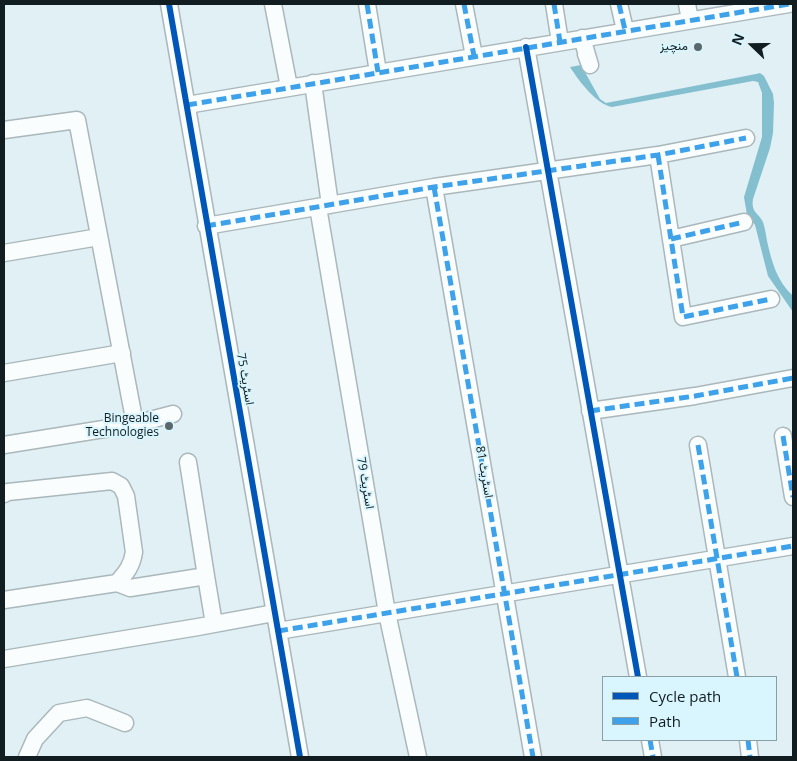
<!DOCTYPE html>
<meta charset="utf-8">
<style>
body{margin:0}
#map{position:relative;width:797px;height:761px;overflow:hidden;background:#e1f0f5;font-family:"Open Sans",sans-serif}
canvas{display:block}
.frame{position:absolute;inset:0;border:5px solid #111d21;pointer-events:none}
.legend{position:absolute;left:602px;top:676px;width:175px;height:65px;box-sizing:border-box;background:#d9f5fd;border:1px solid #899fa5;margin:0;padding:6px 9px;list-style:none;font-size:15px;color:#111d21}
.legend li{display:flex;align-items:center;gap:10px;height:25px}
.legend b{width:25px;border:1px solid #899fa5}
.north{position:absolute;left:727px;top:20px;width:50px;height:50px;-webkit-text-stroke:4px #d9f5fd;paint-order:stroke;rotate:292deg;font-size:14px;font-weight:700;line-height:20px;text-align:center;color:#111d21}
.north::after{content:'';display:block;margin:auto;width:18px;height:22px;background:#111d21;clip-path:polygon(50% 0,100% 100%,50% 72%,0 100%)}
</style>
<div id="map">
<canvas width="797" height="761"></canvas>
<div class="frame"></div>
<ul class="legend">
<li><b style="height:6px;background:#0057b8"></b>Cycle path</li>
<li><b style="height:6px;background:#3da2ea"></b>Path</li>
</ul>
<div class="north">N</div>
</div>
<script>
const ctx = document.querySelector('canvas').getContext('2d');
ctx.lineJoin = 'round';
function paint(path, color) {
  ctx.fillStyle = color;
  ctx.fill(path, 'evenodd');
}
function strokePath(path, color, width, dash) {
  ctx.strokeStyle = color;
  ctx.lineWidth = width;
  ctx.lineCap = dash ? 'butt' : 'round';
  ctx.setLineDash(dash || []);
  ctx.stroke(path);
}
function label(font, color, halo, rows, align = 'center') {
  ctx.font = font + ' "Open Sans",Vazirmatn,sans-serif';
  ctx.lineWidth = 4;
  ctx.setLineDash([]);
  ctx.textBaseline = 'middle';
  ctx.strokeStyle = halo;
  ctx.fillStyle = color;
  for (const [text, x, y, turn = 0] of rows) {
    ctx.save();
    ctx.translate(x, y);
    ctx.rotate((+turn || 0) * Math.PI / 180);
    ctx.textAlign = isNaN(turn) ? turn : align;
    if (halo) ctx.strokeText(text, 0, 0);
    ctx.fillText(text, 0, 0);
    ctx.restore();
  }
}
paint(new Path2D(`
 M581,65L600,99L606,103L756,74L760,73L764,76L773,94L774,103L773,133L770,148L753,199C751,213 758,212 763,222C765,228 766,235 767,241C772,263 777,281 793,296V312L768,276L755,225L747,215L744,197L762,137V93L758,82L753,81L612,107C596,104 579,81 570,67Z`), '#84bfcf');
const minor = new Path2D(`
 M169,4L300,757
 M273,4L289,87
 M367,4L378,72
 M464,4L474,56
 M554,4L560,42
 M619,4L625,30
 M687,4L690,20
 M582,38L590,65L586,54
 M526,47L638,677
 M313,83L330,205
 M187,105L789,4
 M4,130L77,120L135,424
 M658,155L683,317L771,299
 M434,187L533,757
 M318,207L387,613L418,757
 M206,226L434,187L658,155L746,138
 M671,239L744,222
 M4,253L99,237
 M4,373L122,353
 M590,411L695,396L793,378
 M783,436L793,497
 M4,445L135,424L173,414
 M698,445L737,677
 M188,462L206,576
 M4,494L8,492L112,481L121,486L126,496L134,552C132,566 126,573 117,583L4,600
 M117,583L130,588L206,576L214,624
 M278,631L793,546
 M4,659L198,627L274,613
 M650,740L653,757
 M748,740L750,757
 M27,757L35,739L59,713L87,708L125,723`);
strokePath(minor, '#aab7bb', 19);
strokePath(minor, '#fafdfe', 16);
strokePath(new Path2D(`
 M367,4L378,72
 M464,4L474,56
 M554,4L560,42
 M619,4L625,30
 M187,105L789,4
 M658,155L683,317L771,299
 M434,187L533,757
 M206,226L434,187L658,155L746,138
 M671,239L744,222
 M590,411L695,396L793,378
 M783,436L793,497
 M698,445L737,677
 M278,631L793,546
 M650,740L653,757
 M748,740L750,757`), '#3da2ea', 5, [10, 5]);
strokePath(new Path2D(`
 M169,4L300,757
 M526,47L638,677`), '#0057b8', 6);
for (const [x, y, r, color] of [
 [698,47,5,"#5a676b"],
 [169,426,5,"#5a676b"]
]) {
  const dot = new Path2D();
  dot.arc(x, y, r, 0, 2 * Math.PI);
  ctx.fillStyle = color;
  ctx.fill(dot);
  strokePath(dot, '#d9f5fd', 2);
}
label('12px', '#111d21', '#d9f5fd', [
 ["منچیز",688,47],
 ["Bingeable",159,419],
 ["Technologies",159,433]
], 'right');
label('12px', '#111d21', '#d9f5fd', [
 ["اسٹریٹ 75",245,379,80],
 ["اسٹریٹ 81",484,472,80],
 ["اسٹریٹ 79",365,483,80]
]);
</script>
